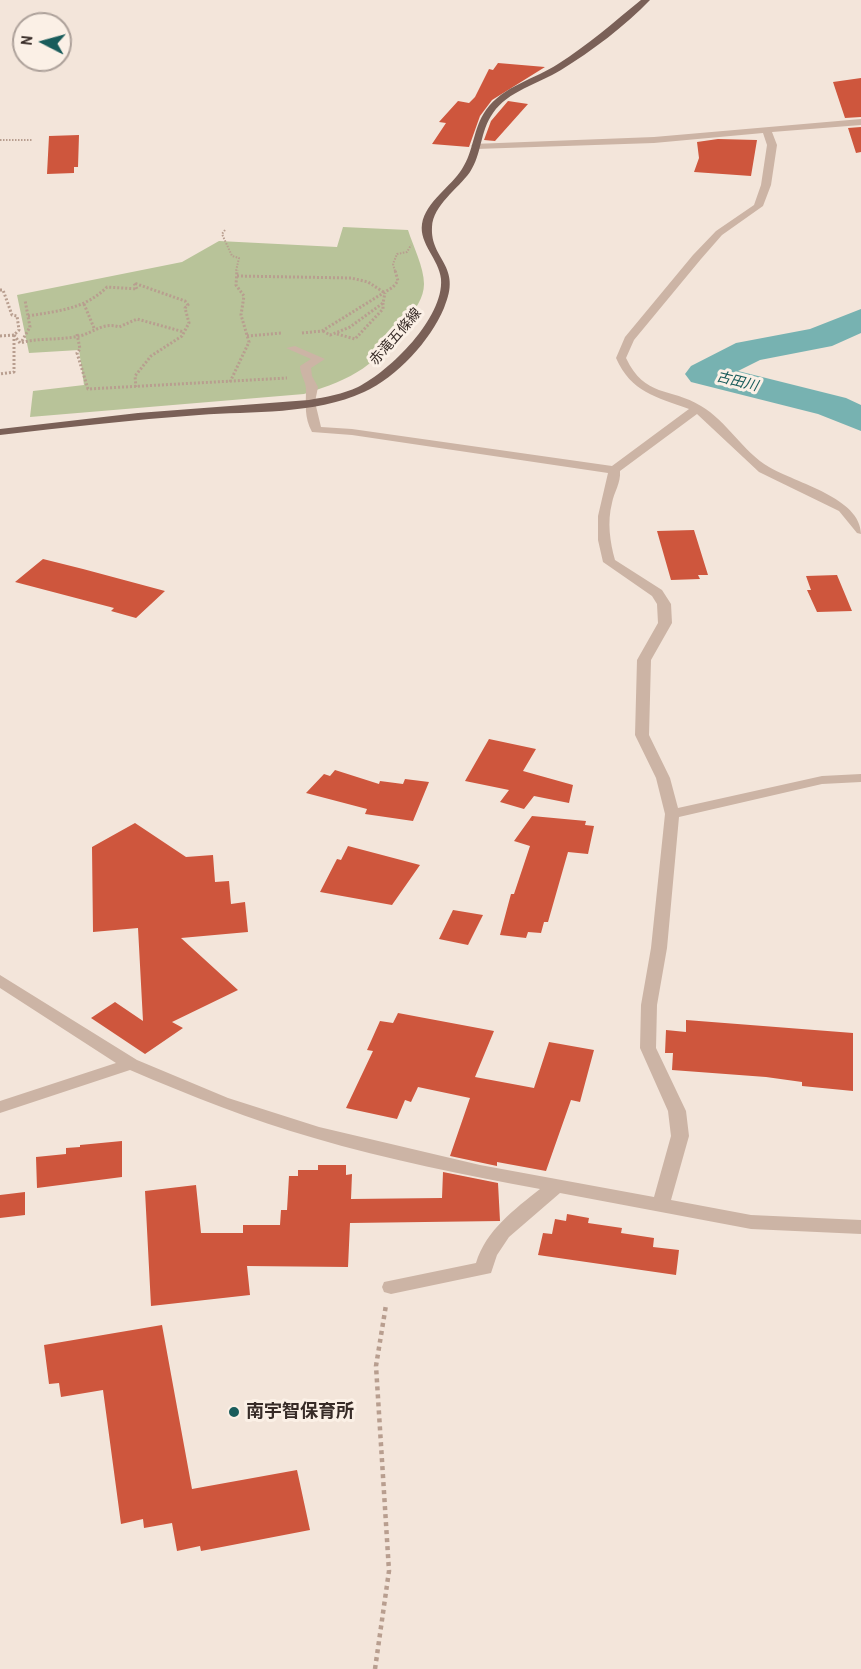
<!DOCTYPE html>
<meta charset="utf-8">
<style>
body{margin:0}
#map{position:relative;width:861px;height:1669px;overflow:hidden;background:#f3e5da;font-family:"Archivo Narrow",sans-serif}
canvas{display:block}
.north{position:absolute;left:12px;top:12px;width:60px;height:60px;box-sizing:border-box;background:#fbf0e6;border:2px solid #ada19a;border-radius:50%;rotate:276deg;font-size:16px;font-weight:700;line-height:24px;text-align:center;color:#372b27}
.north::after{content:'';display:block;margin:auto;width:21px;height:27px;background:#195c5b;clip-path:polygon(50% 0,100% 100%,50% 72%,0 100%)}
</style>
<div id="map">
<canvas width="861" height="1669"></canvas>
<div class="north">N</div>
</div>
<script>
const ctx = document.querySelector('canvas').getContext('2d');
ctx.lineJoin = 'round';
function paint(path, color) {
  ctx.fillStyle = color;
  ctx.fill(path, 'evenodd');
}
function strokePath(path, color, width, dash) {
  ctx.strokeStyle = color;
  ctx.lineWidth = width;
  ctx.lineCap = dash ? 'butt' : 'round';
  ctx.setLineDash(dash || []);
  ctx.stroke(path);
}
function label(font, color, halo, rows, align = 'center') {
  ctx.font = font + ' "Archivo Narrow","Noto Sans JP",sans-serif';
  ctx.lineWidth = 6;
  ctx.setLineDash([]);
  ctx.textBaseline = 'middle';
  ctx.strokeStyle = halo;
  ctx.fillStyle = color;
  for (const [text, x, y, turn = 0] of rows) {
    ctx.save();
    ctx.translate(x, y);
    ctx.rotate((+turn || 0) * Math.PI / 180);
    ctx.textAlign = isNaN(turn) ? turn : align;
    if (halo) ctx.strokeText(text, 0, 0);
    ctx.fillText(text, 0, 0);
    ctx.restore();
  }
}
paint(new Path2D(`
 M343,227L408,230C413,246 424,267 424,284C424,298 415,309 407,321C378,365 353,379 304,394L30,417L33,391L84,385L79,350L29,353L17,295L182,262L219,241L337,247Z`), '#b8c399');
paint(new Path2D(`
 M861,309V333L832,346L760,360L738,371L846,398L861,405V431L818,414L691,382L685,374L691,366L736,343L810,329Z`), '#77b2b1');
paint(new Path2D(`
 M498,63L545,67L492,100L480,116L469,147L432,144L446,123L439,122L458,101L469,103L475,97L489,69L493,70Z
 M861,78V117L845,118L833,82Z
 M508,101L528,104L495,141L484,140L491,121Z
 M861,127V152L856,153L848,128Z
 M79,135L78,167H74V173L47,174L49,136Z
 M718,139L757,140L751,176L694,172L699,158L697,142Z
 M694,530L708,575H698L700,579L671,580L657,531Z
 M43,559L83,569L165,591L136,618L111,611L114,608L15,582Z
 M837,575L852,611L817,612L807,590H811L806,576Z
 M489,739L536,749L523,771L573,785L569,803L534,796L524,809L500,802L509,790L465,781Z
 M335,770L379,784L380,781L403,784L405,779L429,782L413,821L365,814L367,809L306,793L324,774L330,776Z
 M532,816L586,821L585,825L594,826L588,854L568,852L548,922H544L541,933L528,932L526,938L500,935L511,894H514L530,846L514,841Z
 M135,823L186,857L213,855L215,882L229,881L231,904L245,902L248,932L181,938L238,990L172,1022L183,1028L145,1054L91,1018L115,1002L143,1021L138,928L93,932L92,847Z
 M348,846L420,865L392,905L320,892L337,859L341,860Z
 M453,910L483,915L468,945L439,939Z
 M398,1013L494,1031L475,1077L534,1088L549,1042L594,1050L580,1102L571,1100L546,1171L497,1162V1166L450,1156L470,1098L418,1087L411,1102L405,1100L397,1119L346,1108L373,1051L367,1050L380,1021L393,1023Z
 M686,1020L853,1033V1091L802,1086V1082L766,1077L672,1070L673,1053H665L666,1030L686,1032Z
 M122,1141V1177L37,1188L36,1157L66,1154V1148L80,1147V1145Z
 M318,1165H346V1175L352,1174L351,1199L442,1198L443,1172L498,1183L500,1221L350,1223L348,1267L247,1266L250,1295L151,1306L145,1191L196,1185L201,1233H243V1225H280L281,1210H287L289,1176H298V1170H318Z
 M25,1192V1215L0,1218V1195Z
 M567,1214L589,1218L588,1223L622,1228L621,1233L654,1238L653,1247L679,1250L676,1275L538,1255L543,1233L552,1234L555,1219L566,1221Z
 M162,1325L192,1489L297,1470L310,1530L201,1551L200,1546L177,1551L172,1523L144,1528L143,1519L121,1524L103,1390L61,1397L59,1383L49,1384L44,1345Z`), '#ce563d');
strokePath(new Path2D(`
 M0,140H33
 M225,230L222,234L232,256L239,258L236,271
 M395,271L393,264L397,254L407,252L411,245`), '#b89e8f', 2, [1.5, 1.5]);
strokePath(new Path2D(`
 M237,276L351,278L368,282L385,293
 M0,290H3L12,315L17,316L19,330L14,335V372L0,374
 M84,304L94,328
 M28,316C58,311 85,309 107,287L137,289L134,283L185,301L188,305L185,308L189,323L182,336L151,356L135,376L136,387
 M323,331L330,335L350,327L383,303L385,293
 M302,333L322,331L393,287L398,281L395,270
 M77,334L80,349L77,353L88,389L287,378
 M337,334L355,339L383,309V303
 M14,335L20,343C40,337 62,341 83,335C95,331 105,322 119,327L137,319L184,332
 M0,336L14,335
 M247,336L282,333
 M22,341L30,327L25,300
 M230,382L249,342L241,315L244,296L236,285L237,270`), '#b89e8f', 3, [2, 2]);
strokePath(new Path2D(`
 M375,1669L389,1571L376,1366L386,1305`), '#b89e8f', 4.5, [4, 4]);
paint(new Path2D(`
 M861,119V125L772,132L777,145L771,185L763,206L722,235L701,259L634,340L626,358C645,398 670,387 701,406C727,421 743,452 769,467C796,483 861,498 861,534L857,533L839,511L759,472L697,414L620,471C621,483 614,492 612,503C607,522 610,542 615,560L662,590L671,604L672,623L651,660L649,735L670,778L678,808L822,776L861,774V782L822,784L679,817L667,948L657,1005L656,1048L686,1111L689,1136L671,1200L751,1215L861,1220V1234L751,1229L560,1193L509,1237L497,1255L491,1273L391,1294L384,1292L382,1287L384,1282L476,1263C486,1230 515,1209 540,1189C465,1175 388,1160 314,1138C251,1120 191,1096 130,1070L0,1113V1101L116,1063L0,988V975L137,1060L228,1098L319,1127L480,1165L654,1197L671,1136L668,1111L640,1048L641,1005L651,948L665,814L656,778L635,735L637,660L658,623L657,604L652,596L603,562L598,540V516L608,473L352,435L312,432C304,417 306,405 306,389C306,382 300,374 300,366L311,359L286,348L295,346L325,359L311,368L312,376L318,387L315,402L321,427L352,429L612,466L689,409C656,397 631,392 616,358L625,337L693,255L716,231L754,205L761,185L767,145L763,133L654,143L476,149L471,146L473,144L654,137Z`), '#ccb4a5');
paint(new Path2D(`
 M641,0H650C625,26 592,51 561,70C538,84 508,91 493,113C480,131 482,154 470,172C458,189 433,205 432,227C430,260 463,265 444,308C430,341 397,377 364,392C314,415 252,411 199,415C132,420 66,427 0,435V429L138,413L309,400C326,397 343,394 358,387C390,371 444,318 441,279C439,259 419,244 422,224C426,201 451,187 462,169C474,151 473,128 486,110C503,86 535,79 558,64C588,45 614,22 641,0Z`), '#7a6057');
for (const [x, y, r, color] of [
 [234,1412,6,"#195c5b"]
]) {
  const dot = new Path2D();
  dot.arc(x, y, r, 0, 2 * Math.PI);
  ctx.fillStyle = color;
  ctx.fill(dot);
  strokePath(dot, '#fbf0e6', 2);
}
label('14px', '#372b27', '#fbf0e6', [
 ["赤滝五條線",396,337,-49]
]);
label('italic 14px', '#195c5b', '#fbf0e6', [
 ["古田川",737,382,14]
]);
label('bold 18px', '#372b27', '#fbf0e6', [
 ["南宇智保育所",246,1412]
], 'left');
</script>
